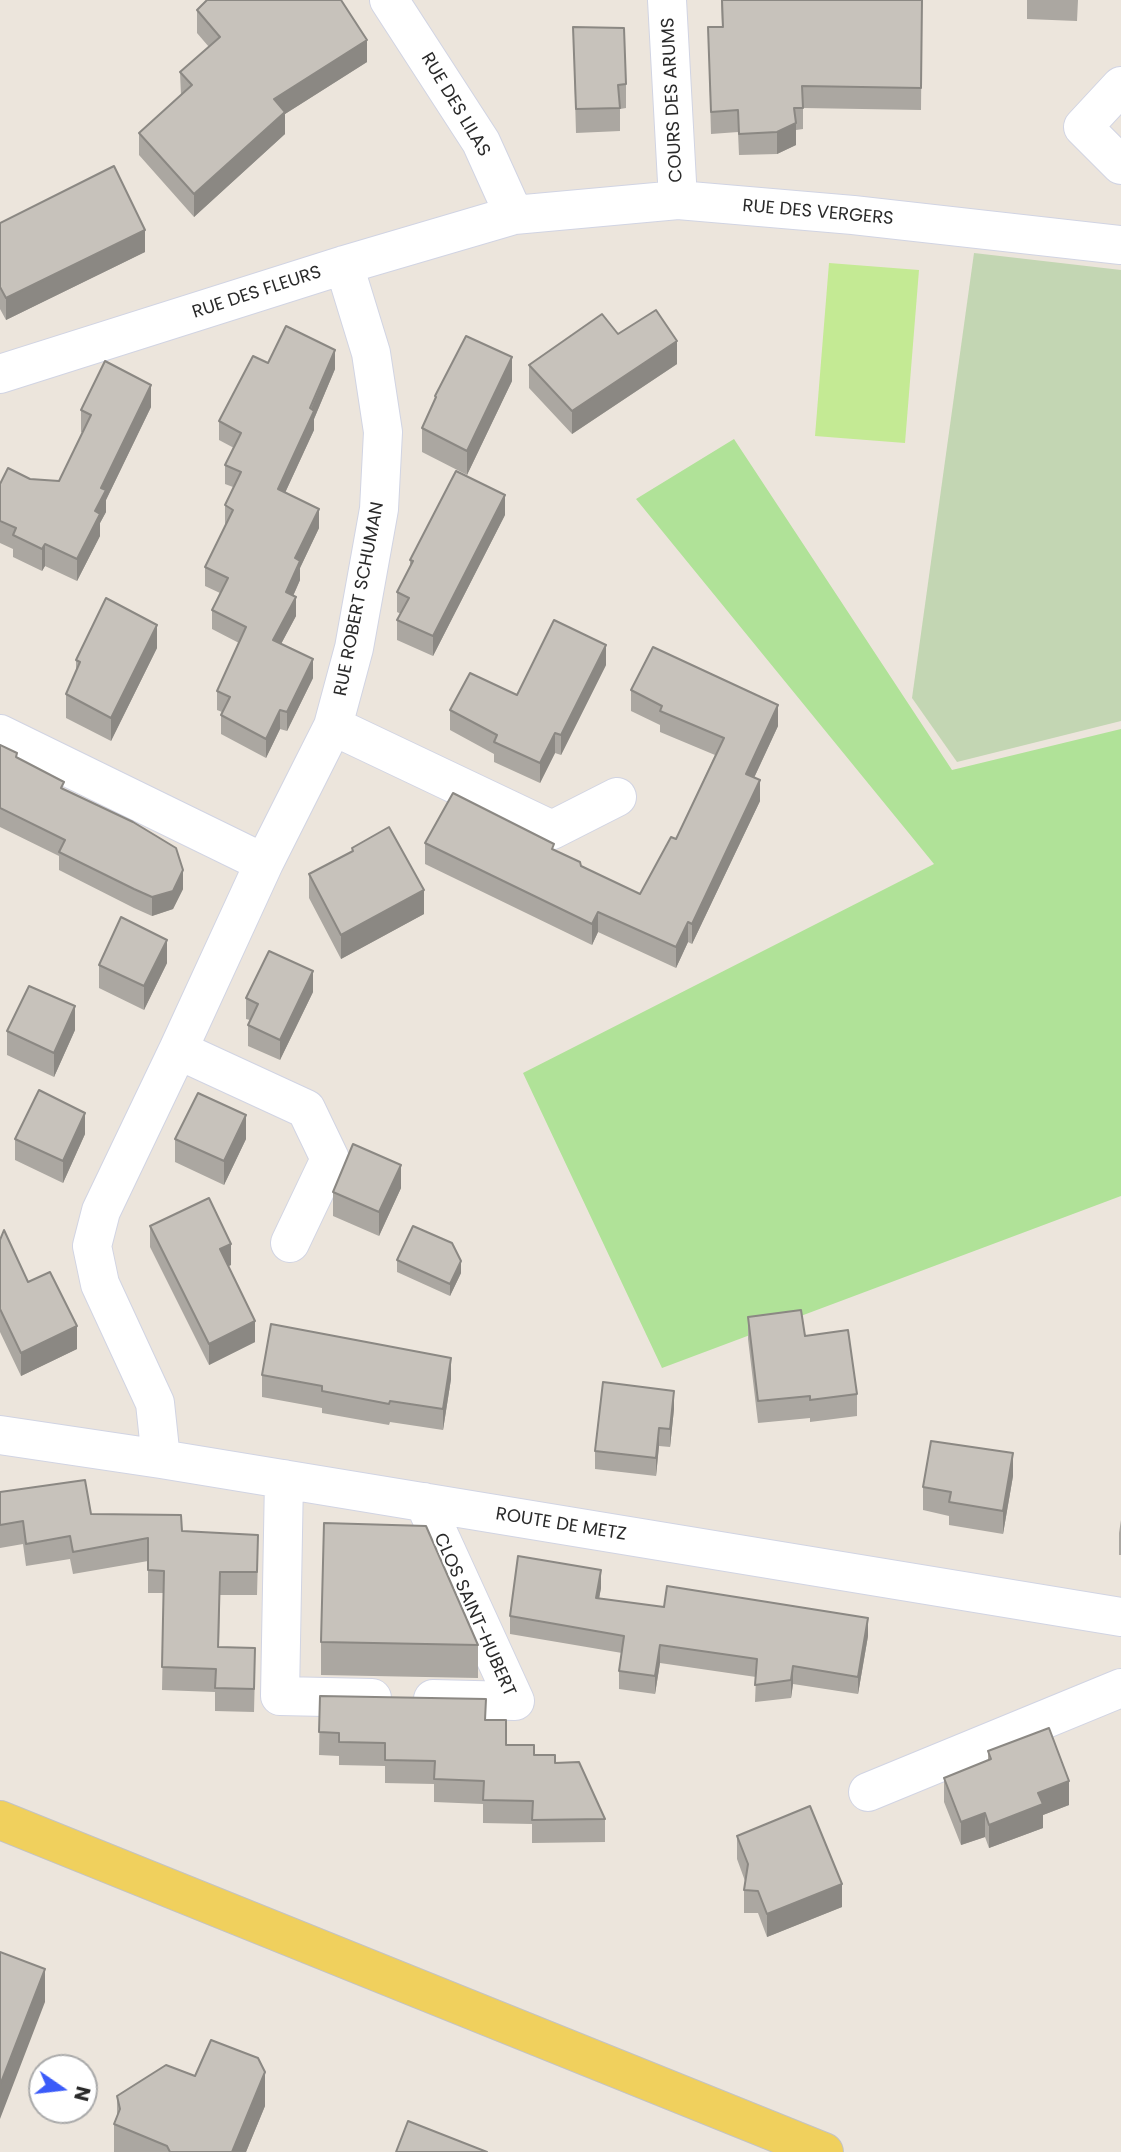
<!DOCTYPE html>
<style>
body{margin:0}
#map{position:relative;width:1121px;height:2152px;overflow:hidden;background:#ece5dc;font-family:Poppins,sans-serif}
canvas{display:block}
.north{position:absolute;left:28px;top:2054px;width:70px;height:70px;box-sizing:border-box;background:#fff;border:2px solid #aaa;border-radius:50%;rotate:104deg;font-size:19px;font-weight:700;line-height:28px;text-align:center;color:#2a2a2a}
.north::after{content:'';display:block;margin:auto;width:24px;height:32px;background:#3b5bf9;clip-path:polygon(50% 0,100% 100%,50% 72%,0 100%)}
</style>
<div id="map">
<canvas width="1121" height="2152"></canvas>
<div class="north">N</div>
</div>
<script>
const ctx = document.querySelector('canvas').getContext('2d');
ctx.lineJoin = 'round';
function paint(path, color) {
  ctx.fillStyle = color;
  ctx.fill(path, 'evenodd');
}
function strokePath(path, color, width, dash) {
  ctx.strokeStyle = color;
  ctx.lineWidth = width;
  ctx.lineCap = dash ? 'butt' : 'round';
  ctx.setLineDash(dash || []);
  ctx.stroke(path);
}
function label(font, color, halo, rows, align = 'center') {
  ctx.font = font + ' Poppins,sans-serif';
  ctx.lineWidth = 5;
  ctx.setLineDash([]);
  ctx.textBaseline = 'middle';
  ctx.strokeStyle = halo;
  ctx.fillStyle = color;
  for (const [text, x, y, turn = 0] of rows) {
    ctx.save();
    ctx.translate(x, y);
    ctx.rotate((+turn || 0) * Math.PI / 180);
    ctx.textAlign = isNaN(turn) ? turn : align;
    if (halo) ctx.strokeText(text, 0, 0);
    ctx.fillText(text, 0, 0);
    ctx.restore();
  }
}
paint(new Path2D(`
 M734,439L952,770L1121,729V1196L662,1368L523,1073L934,864L636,499Z`), '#b0e298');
paint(new Path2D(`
 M974,253L1121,270V721L957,762L912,698Z`), '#c3d6b3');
paint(new Path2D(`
 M829,263L919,270L905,443L815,436Z`), '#c4ea94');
const minor = new Path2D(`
 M389,0L481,142L514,215
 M667,0L678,200
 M1121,86L1083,127L1121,165
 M0,374L344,265L514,215L678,200L853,215L1121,245
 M333,726L552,830L617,797
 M0,734L264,863
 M178,1050L306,1109L330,1159L290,1243
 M0,1435L161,1459L1121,1617
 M161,1459L155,1403L100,1284L92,1246L101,1211L178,1050L264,863L333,726L354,648L379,509L383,432L371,353L344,265
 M284,1479L280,1696L372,1698
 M424,1502L515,1701L433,1699
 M868,1792L1121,1688`);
const major = new Path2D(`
 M0,1820L824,2152`);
strokePath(minor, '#d1d4e3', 40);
strokePath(major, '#c3c3c3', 40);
strokePath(minor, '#fff', 38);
strokePath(major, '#f0d05d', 38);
paint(new Path2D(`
 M721,0H922L921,110L803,108V129L796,130V145L777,154L739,155L738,132L711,134L708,27H722Z
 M1027,0H1078L1077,21L1027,19Z
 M197,10L367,62L285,114V134L194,217L139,155V133L181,95L180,72L209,47L197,33Z
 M573,27L626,84V108L620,109V131L576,133Z
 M0,223L145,252L6,320L0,309Z
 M618,334L677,364L572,434L529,388V365Z
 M268,363L335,369L314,419V430L285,493L319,528L300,568V580L293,596L296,616L281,644L313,678L287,731L280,729L266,758L221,734V715L222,712L217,710V691L239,643L212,629V610L220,593L205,586V567L226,525L225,524V505L233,487L225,484V465L234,448L219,440V421Z
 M512,381L467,475L422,452V428L435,401V396Z
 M151,407L106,500V512L100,523V536L77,581L45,566L42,571L13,557V549L0,543V484L30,479L59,481L83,433L81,432V410Z
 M505,515L433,656L397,640V620L401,614L397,612V592L410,566V560Z
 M157,648L111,741L66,718V694L76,672V660Z
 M606,665L561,755L555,753L540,783L494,762V754L450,730V710L517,695Z
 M631,690L778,726L754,778L760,801L692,944L688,942L676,968L598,932L592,945L425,864V843L554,850L581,866L640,894L676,839L715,755L660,732V725L631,711Z
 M0,745L17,758L64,790L183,889L173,909L152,916L134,908L59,870V856L0,827Z
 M352,848L424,914L341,959L309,898V874L352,852Z
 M167,963L144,1010L99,988V965Z
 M313,992L280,1060L248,1046V1025L250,1020L246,1019V998Z
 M75,1030L54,1077L7,1055V1031Z
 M85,1134L63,1183L15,1160V1139Z
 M175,1139H246L224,1185L175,1162Z
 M401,1188L379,1236L333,1216V1192Z
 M150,1226L231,1265L228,1266L255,1342L209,1365L150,1247Z
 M0,1240L28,1282L77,1349L21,1376L0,1332Z
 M397,1260L461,1273L450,1296L397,1272Z
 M748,1317L805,1336L857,1394V1416L810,1422V1418L758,1423L748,1339Z
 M262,1375L451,1379L443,1430L390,1422L389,1425L322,1413V1408L262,1397Z
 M674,1409L670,1447L659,1446L656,1476L595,1469V1451Z
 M1013,1476L1003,1534L949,1525V1516L923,1510V1487Z
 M0,1492L91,1514L182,1531L258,1558L257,1595H220L219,1647L255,1671L254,1712L215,1711V1692L162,1690L164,1593H148V1561L73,1574L70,1559L26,1566L23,1544L0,1548Z
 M1121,1520V1555H1119V1533Z
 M601,1588L599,1598L868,1636L858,1694L793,1684L791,1698L755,1702L756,1677L660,1663L655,1694L619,1689V1671L622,1653L510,1634V1616Z
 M321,1642L478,1645V1678L321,1675Z
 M320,1696L486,1720L506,1745L555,1763L605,1819V1842L532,1843V1824L483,1823V1804L434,1802V1784L385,1783V1766L339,1765V1756L319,1755Z
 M988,1751L1069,1805L1043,1815V1828L989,1848L985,1837L961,1845L944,1802V1778L988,1760Z
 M737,1836L842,1907L767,1937L758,1913H744V1890L745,1881L737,1859Z
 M117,2096L265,2106L246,2152H114V2124L117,2118Z`), '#aba7a1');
paint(new Path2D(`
 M367,40V62L285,114V134L194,217V194L274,99Z
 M796,123V145L777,154V132Z
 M145,230V252L6,320V298Z
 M677,341V364L572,434V411Z
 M335,350V369L314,419V430L278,508V489Z
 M512,357V381L467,475V451Z
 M151,385V407L106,500V512L100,523V536L77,581V559L101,488Z
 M505,495V515L433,656V636Z
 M319,509V528L300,568V580L286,612V592L295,558Z
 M45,544V566L42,571V549Z
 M296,597V616L273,659V640Z
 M157,625V648L111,741V718Z
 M606,645V665L561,755V735Z
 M313,659V678L287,731V712Z
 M778,705V726L746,795V774Z
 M280,710V729L266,758V739Z
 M555,733V753L540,783V763Z
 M760,780V801L692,944V924Z
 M183,870V889L173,909L152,916V897Z
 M424,890V914L341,959V935Z
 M598,912V932L592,945V924Z
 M688,922V942L676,968V947Z
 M167,940V963L144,1010V986Z
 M313,971V992L280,1060V1040Z
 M75,1006V1030L54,1077V1053Z
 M85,1113V1134L63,1183V1161Z
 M246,1115V1139L224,1185V1161Z
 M401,1165V1188L379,1236V1212Z
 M231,1244V1265L220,1270V1249Z
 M461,1261V1273L450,1296V1284Z
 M255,1321V1342L209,1365V1344Z
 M77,1326V1349L21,1376V1353Z
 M451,1358V1379L443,1430V1409Z
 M674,1391V1409L670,1447V1429Z
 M659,1428V1446L656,1476V1458Z
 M1013,1453V1476L1003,1534V1511Z
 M601,1570V1588L596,1615V1598Z
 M868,1618V1636L858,1694V1677Z
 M660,1645V1663L655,1694V1676Z
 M793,1666V1684L791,1698V1680Z
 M1069,1781V1805L1043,1815V1828L989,1848V1825L1038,1793Z
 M985,1813V1837L961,1845V1822Z
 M842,1884V1907L767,1937V1914Z
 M45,1969V2002L0,2119V2085Z
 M265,2072V2106L246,2152H232Z`), '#8b8883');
const building = new Path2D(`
 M207,0H341L367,40L274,99L285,112L194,194L139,133L192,85L180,72L220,37L197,10Z
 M722,0H922L921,88L802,86L803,108H794L796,123L777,132L739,134L738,110L711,112L708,27H723Z
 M573,27L624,28L626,84L618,85L620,108L576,109Z
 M114,166L145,230L6,298L0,287V223Z
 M656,310L677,341L572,411L529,365L602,314L618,334Z
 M286,326L335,350L310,408L314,411L278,489L319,509L295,558L300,561L286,592L296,597L273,640L313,659L287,712L280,710L266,739L221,715L230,697L217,691L246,627L212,610L228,578L205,567L233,510L225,505L241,472L225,465L241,433L219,421L253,356L268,363Z
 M466,336L512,357L467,451L422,428L436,397L435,396Z
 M105,361L151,385L101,488L106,490L95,511L100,514L77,559L45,544L42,549L13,535L16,528L0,521V484L8,468L30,479L59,481L91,415L81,410Z
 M456,471L505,495L433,636L397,620L409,598L397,592L413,561L410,560Z
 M106,598L157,625L111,718L66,694L80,662L76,660Z
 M554,620L606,645L561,735L555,733L540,763L494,742L497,735L450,710L470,673L517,695Z
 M653,647L778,705L746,774L760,780L692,924L688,922L676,947L598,912L592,924L425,843L453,793L554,844L552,849L580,862L581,866L640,894L671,837L676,839L724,738L660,711L662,706L631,690Z
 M0,745L17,753L16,757L64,782L61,788L133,822L176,848L183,870L173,891L152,897L134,889L59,852L65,840L0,808Z
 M389,827L424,890L341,935L309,874L353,851L352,848Z
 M121,917L167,940L144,986L99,965Z
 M269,951L313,971L280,1040L248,1025L258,1004L246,998Z
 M29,986L75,1006L54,1053L7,1031Z
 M39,1090L85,1113L63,1161L15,1139Z
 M198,1093L246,1115L224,1161L175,1139Z
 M353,1144L401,1165L379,1212L333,1192Z
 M209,1198L231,1244L220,1249L255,1321L209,1344L150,1226Z
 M413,1226L452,1243L461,1261L450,1284L397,1260Z
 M4,1230L28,1282L50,1272L77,1326L21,1353L0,1309V1240Z
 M801,1310L805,1336L848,1330L857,1394L810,1400V1396L758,1401L748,1317Z
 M271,1324L451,1358L443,1409L390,1401L389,1404L322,1391V1386L262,1375Z
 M603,1382L674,1391L670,1429L659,1428L656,1458L595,1451Z
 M931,1441L1013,1453L1003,1511L949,1502L951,1492L923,1487Z
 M85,1480L91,1514L181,1515L182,1531L258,1535L257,1572H220L218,1647L255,1648L254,1689L215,1688L216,1669L162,1667L164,1571L148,1570V1538L73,1552L70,1536L26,1544L23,1521L0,1525V1492Z
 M324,1523L426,1526L478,1645L321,1642Z
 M518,1556L601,1570L596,1598L664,1607L667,1586L868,1618L858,1677L793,1666L791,1680L755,1685L757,1659L660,1645L655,1676L619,1671L624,1636L510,1616Z
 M320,1696L486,1699L485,1720H506V1745H534V1755H555V1763L579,1762L605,1819L532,1820L533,1801L483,1800L484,1781L434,1779L435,1761L385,1760V1743L339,1742V1733L319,1732Z
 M1049,1728L1069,1781L1038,1793L1043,1804L989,1825L985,1813L961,1822L944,1778L991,1759L988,1751Z
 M810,1806L842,1884L767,1914L758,1891L744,1890L748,1864L737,1836Z
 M0,1952L45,1969L0,2085Z
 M211,2040L258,2058L265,2072L232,2152H170L167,2146L114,2124L120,2109L117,2096L166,2065L195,2076Z
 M408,2121L487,2152H396Z`);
paint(building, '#c7c2bb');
strokePath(building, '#8b8883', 2);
label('18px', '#2a2a2a', '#fff', [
 ["COURS DES ARUMS",673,100,-93],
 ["RUE DES LILAS",455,105,59],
 ["RUE DES VERGERS",818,213,5],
 ["RUE DES FLEURS",257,293,-18],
 ["RUE ROBERT SCHUMAN",360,599,-79],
 ["ROUTE DE METZ",561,1525,9],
 ["CLOS SAINT-HUBERT",474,1615,66]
]);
</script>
